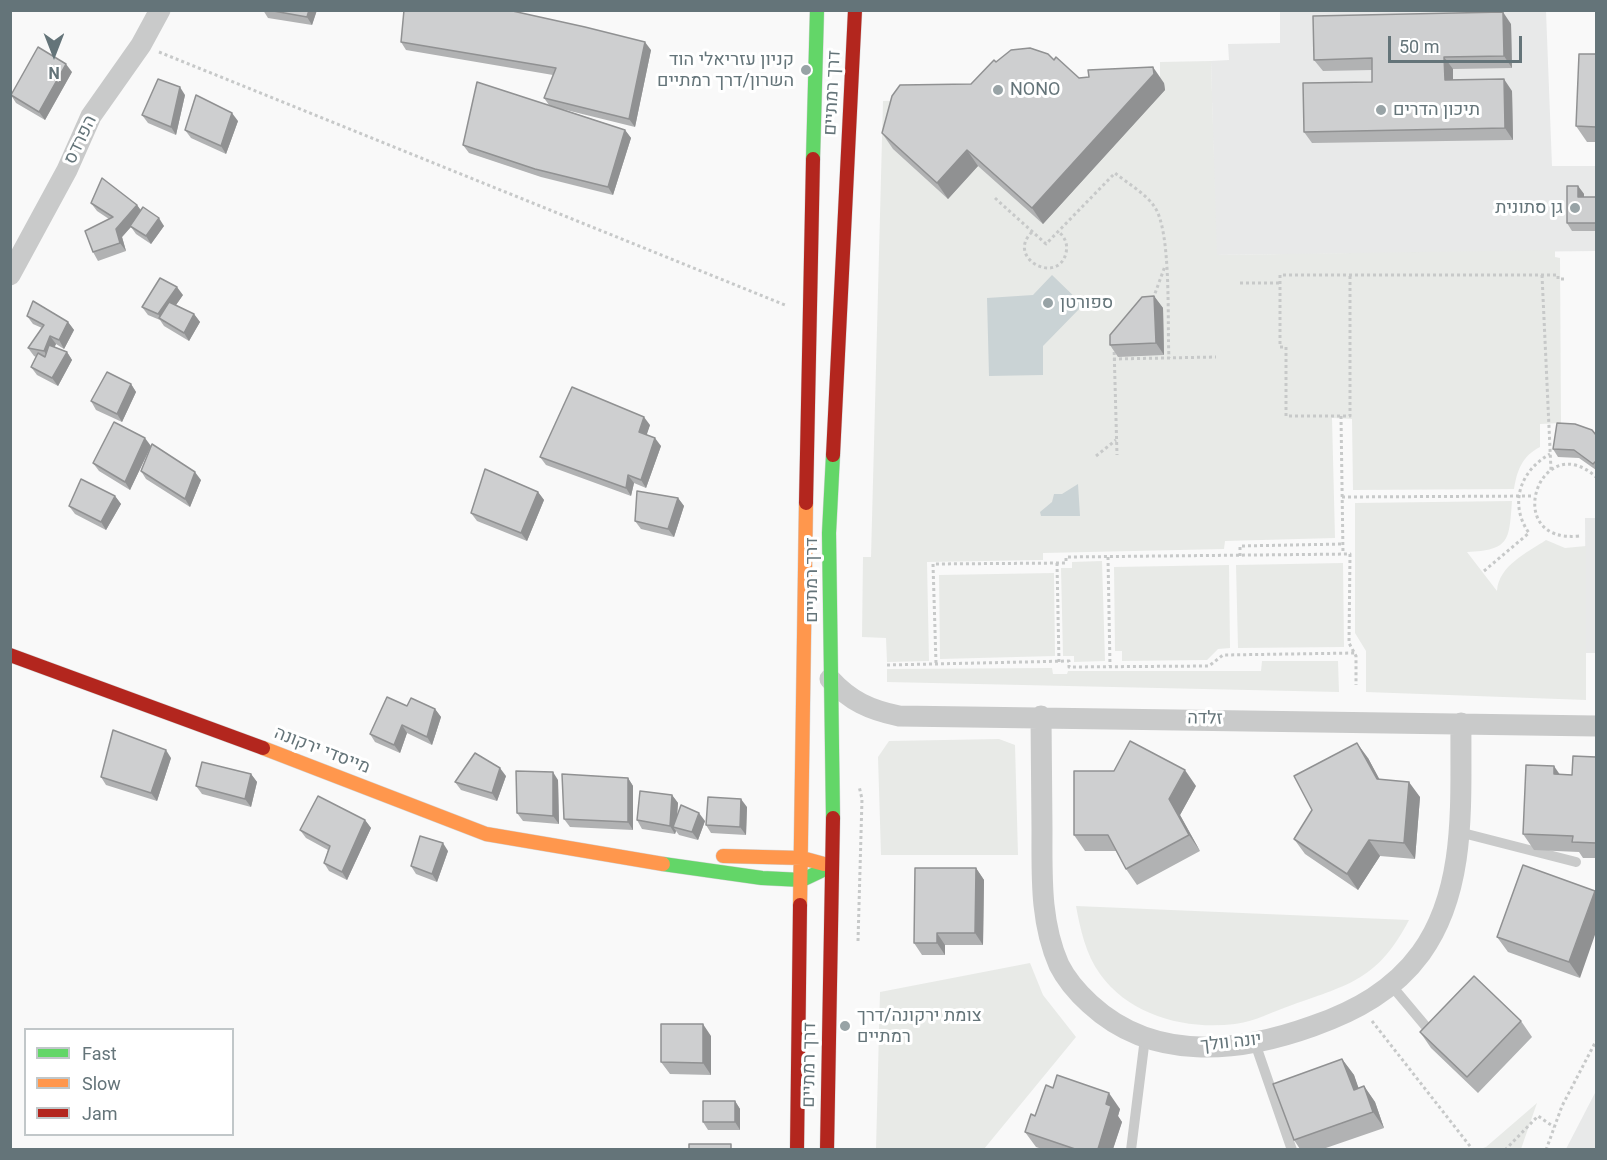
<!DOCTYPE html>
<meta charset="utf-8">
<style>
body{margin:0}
#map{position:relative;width:1607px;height:1160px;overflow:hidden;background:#f9f9f9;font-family:Roboto,sans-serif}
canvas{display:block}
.frame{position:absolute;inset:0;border:12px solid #647479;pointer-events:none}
.legend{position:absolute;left:24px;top:1028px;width:210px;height:108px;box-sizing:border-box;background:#fff;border:2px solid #c1c7c9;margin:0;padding:8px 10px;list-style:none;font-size:18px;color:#647479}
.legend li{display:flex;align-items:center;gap:12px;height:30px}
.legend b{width:30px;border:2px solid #c1c7c9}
.north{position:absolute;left:24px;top:24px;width:60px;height:60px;-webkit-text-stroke:4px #fff;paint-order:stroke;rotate:180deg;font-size:16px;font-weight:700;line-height:24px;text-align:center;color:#647479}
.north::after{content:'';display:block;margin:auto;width:21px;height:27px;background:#647479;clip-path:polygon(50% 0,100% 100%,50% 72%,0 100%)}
.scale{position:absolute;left:1388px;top:36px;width:134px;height:27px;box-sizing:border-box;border:3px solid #647479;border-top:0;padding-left:8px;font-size:18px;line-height:21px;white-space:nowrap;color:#647479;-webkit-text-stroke:4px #fff;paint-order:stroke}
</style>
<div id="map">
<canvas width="1607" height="1160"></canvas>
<div class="frame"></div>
<ul class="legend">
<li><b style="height:8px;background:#63d668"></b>Fast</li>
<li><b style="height:8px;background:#ff974d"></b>Slow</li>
<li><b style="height:8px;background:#b3261e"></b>Jam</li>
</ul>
<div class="north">N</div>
<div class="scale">50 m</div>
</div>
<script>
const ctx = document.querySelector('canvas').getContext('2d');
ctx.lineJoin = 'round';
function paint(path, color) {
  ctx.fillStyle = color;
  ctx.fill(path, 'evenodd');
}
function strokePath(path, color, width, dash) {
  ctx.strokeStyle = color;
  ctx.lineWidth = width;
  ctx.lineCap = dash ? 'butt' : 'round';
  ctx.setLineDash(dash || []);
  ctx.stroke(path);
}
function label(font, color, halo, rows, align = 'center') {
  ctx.font = font + ' Roboto,Heebo,sans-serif';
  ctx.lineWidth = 6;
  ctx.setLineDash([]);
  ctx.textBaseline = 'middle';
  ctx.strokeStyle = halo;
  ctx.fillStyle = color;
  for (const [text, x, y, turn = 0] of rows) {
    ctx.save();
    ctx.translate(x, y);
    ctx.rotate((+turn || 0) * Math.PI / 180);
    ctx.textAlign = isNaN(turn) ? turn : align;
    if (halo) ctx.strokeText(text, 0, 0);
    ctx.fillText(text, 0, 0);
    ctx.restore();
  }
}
paint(new Path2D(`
 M1280,11H1546L1552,166H1596V251L1216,255L1211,61L1229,60L1228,44L1280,43Z
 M1585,518H1596V653H1586Z
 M1596,1091V1149H1566L1567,1147Z`), '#e8e9e9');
paint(new Path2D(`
 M1211,61L1217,255L1555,250V257L1560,258L1561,423L1540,424V447C1522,456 1517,471 1514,489L1353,490L1352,419L1332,418L1335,538L1225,541L1224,549L1043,553V560L927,562L929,661L887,662L886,638L862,637L863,557H871L883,101L1090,94L1160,83V62Z
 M1512,501C1509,541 1510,550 1467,552L1497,591C1499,565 1527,553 1546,540L1565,548L1586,546V700L1366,692V651L1355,633V503Z
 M1102,561L1105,661L1074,662V656H1063L1061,568H1072V562Z
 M1343,563L1344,647L1238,648L1236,565Z
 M1229,565L1230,648L1218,649L1207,660L1122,661V651H1115L1114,567Z
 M1054,573L1055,656L940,659L939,575Z
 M1262,661H1338L1339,692L887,682V669L1052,668L1053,674H1067L1068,671H1261Z
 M999,739L1015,745L1018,855H881L878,757L889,741Z
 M1076,906L1409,920C1378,979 1351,984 1292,1005C1274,1011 1254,1022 1235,1024C1186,1030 1130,1016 1100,974C1086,955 1080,928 1076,906Z
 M1030,963L1043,995L1076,1037L984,1149H876L880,992Z
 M1537,1103L1521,1149H1480L1486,1147Z`), '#e8eae7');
paint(new Path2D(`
 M1052,275L1083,305L1043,346V375L989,376L987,298L1033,295Z
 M1078,484L1080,516H1041L1040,512L1052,502L1054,494H1062Z`), '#cad3d5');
const fast = new Path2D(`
 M813,159L817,10
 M833,455L829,533L833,818
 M663,864L762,878L802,880L821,871`);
const slow = new Path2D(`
 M263,748L486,834L663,864
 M723,856L802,858L824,864
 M800,905L806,503`);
const jam = new Path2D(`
 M833,455L855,10
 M806,503L813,159
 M10,655L263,748
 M797,1150L800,905
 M827,1150L833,818`);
strokePath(fast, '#d4d5d6', 15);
strokePath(slow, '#d4d5d6', 15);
strokePath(jam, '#d4d5d6', 15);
strokePath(new Path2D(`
 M159,52L785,305
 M995,198L1046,244L1115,173C1127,183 1145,193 1154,206C1172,230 1167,324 1169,358
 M1032,232C1005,258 1058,286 1066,253C1068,244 1065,237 1058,231
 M1542,275L1551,470
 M1350,276V416H1286V347H1280V275H1558V279H1565
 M1240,283H1280
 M1153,299L1165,266
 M1114,346L1117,455
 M1113,359L1216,357
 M1341,416L1343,554
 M1096,456L1116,440
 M1342,497L1534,496
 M1579,536C1500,544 1540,426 1596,477
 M1240,556V546L1343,544
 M1108,557L1110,666
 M1057,563L1059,662
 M1484,571L1529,533C1508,503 1521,470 1550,454
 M936,663L933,564L1066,563V557L1350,554L1349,643L1356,656V685
 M887,665L1069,661V667L1209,666L1223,655L1355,653
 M858,941L862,799L859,786
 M1372,1021L1473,1150
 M1505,1150L1538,1116L1554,1127
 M1546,1150L1562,1106L1596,1041`), '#c7c9c9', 3, [3, 3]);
strokePath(new Path2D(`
 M1459,832L1576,862
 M1391,985L1433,1035
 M1255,1043L1292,1150
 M1131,1150L1145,1038`), '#c9caca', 10);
strokePath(new Path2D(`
 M10,275L67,170L91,116L141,45L160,10
 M830,679C850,701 870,710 899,716L1596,726
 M1041,716C1041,754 1042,792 1042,830C1042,876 1040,922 1059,965C1066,979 1079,994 1090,1004C1153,1062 1238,1053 1313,1026C1356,1011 1394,990 1421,953C1468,888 1460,799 1461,723`), '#c9caca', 21);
strokePath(fast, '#63d668', 14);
strokePath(slow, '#ff974d', 14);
strokePath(jam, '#b3261e', 14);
paint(new Path2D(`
 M263,10H317L312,25L268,18Z
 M1511,24L1512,68L1453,69V80L1512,91L1513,140L1312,143L1304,132L1372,82V70L1323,71L1314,60Z
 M401,42L651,50L635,127L562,109L625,130L631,138L613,195L541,177L469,153L463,145L549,105L544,98L553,75L406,50Z
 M1596,54V142H1587L1576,126Z
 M1054,60L1079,78L1164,83L1165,90L1043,224L978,166L948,199L893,149L882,133L971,84L996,62Z
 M72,72L45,120L16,103L11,95Z
 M185,95L176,135L148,123L142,115Z
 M238,121L226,154L191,138L185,130Z
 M1578,186L1584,194V197H1596V231H1572L1567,223Z
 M91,203L137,205L141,211L164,226L151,244L136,234L131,227L122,237L126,251L98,261L93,252L109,219L97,211Z
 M183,295L176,305L194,314L200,322L189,341L164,326L160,320L148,315L142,307Z
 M1154,296L1163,308L1164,355L1118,357L1110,345Z
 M27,316L68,322L74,330L64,349L56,344L54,347L67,352L72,360L58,386L37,375L31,367L36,357L34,356L28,348L42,328L33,324Z
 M131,384L136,392L122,422L96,410L91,401Z
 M650,425L646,435L661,446L646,488L634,483L631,496L546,465L540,457Z
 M1596,435V470L1579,458L1558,457L1553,449Z
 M151,446L130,490L99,471L93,463Z
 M141,471L201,480L190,507L146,479Z
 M538,492L544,500L527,541L477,521L471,513Z
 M115,496L121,504L106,530L75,514L69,506Z
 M678,498L684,506L674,537L641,529L635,521Z
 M407,706L435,709L441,717L432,745L407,733L400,753L375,742L370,734Z
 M1596,757V858H1583L1579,852L1534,850L1523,834L1559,774L1572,775Z
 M171,758L157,801L106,785L101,777Z
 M1368,758L1379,779L1420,797L1415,859L1380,856L1358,890L1305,854L1294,839Z
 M251,774L257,782L251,807L202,794L196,786Z
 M506,776L497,801L461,790L455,782Z
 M628,778L633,786V830L570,827L564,819Z
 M558,780L559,824L523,821L517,813Z
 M1196,786L1180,815L1200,851L1137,885L1126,869L1116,851H1085L1074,835Z
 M672,795L678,803L677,817L705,821L698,840L679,835L676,831L675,834L642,829L637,820Z
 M747,807L746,835L711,833L706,825Z
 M365,820L371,828L347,880L329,871L324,863L328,850L306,838L300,830Z
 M448,851L437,882L416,874L411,866Z
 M1523,865L1580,978L1508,952L1497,937Z
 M976,868L984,880L983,945H945V955H922L914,943Z
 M1521,1021L1532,1037L1478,1093L1431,1048L1420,1032Z
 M711,1036V1075L670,1074L661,1062Z
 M1342,1059L1354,1075L1358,1088L1364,1086L1375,1102L1384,1128L1323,1149H1300L1294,1140Z
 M1053,1088L1120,1109L1118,1116L1122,1122L1113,1149H1042L1036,1147L1025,1132Z
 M735,1101L740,1109V1130H708L703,1122Z`), '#b1b2b3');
paint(new Path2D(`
 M309,10H317L312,25L307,17Z
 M1503,12L1511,24L1512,68L1504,56Z
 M645,42L651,50L635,127L629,119Z
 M1444,57L1453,69V92L1445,80Z
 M66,64L72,72L45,120L39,112Z
 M1153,67L1164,83L1165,90L1043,224L1032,208Z
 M1504,79L1512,91L1513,140L1505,128Z
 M180,87L185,95L176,135L171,127Z
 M232,113L238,121L226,154L221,146Z
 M625,130L631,138L613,195L608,187Z
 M967,150L978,166L948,199L937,183Z
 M1578,186L1584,194V205L1578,197Z
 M137,205L143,213L122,237L126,251L120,243L116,229Z
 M159,218L164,226L151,244L146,236Z
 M177,287L183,295L164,322L158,314Z
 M1154,296L1163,308L1164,355L1156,343Z
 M194,314L200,322L189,341L184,333Z
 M68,322L74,330L64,349L59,340Z
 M50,336L56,344L49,359L44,351Z
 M67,352L72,360L58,386L52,378Z
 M131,384L136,392L122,422L117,414Z
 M644,417L650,425L645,440L639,432Z
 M145,438L151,446L130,490L125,482Z
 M655,438L661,446L646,488L641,480Z
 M195,472L201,480L190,507L185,499Z
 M628,475L634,483L631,496L626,488Z
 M538,492L544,500L527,541L521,533Z
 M115,496L121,504L106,530L101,522Z
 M678,498L684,506L674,537L668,529Z
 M435,709L441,717L432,745L427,737Z
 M402,725L407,733L400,753L394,745Z
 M1357,743L1368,758L1388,795L1377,779Z
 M166,750L171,758L157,801L151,793Z
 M1554,766L1565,782L1554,774Z
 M500,768L506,776L497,801L492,793Z
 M1185,770L1196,786L1180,815L1200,851L1189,835L1169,799Z
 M553,772L558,780L559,824L553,816Z
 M251,774L257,782L251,807L245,799Z
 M628,778L633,786V830L628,822Z
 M1409,782L1420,797L1415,859L1404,843Z
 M672,795L678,803L676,828L673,827L676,831L675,834L670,826Z
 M741,799L747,807L746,835L740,827Z
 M699,813L705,821L698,840L692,832Z
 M365,820L371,828L347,880L342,872Z
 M1369,840L1380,856L1358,890L1347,874Z
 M443,843L448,851L437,882L432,874Z
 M976,868L984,880L983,945L975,933Z
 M1595,891L1596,893V932L1580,978L1569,962Z
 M937,933L945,945V955L937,943Z
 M703,1024L711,1036V1075L703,1063Z
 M1342,1059L1354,1075L1365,1106L1354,1090Z
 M1364,1086L1375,1102L1384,1128L1373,1112Z
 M1109,1093L1120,1109L1118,1116L1122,1122L1113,1149H1098L1106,1104Z
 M735,1101L740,1109V1130L735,1122Z`), '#909192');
const building = new Path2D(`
 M268,10H309L307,17Z
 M404,10H508L585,27L645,42L629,119L544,98L556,68L401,42Z
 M1503,12L1504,56L1444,57L1445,80L1504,79L1505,128L1304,132L1303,83L1372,82V58L1314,60L1313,16Z
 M38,47L66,64L39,112L11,95Z
 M1030,48L1048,54L1054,60L1056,57L1079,78L1089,77L1088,70L1153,67L1154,74L1032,208L967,150L937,183L882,133L892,96L900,85L971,84L994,60L996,62L1011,50Z
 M1579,54H1596V127L1576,126Z
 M158,79L180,87L171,127L142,115Z
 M477,82L625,130L608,187L535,169L463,145Z
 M196,95L232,113L221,146L185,130Z
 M102,178L137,205L116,229L120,243L93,252L85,231L113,217L91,203Z
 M1567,186H1578V197H1596V223H1567Z
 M143,207L159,218L146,236L130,226Z
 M160,278L177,287L158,314L142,307Z
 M1154,296L1156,343L1110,345V335L1142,297Z
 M33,301L68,322L59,340L50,336L44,351L28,348L44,325L27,316Z
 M169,302L194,314L184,333L159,318Z
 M49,345L67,352L52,378L31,367L38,353L45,357Z
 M107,372L131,384L117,414L91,401Z
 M572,387L644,417L639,432L655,438L641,480L628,475L626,488L540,457Z
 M114,422L145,438L125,482L93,463Z
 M1557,423L1575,424L1592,430L1596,435V461L1593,464L1574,450L1553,449Z
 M152,444L195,472L185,499L141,471Z
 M485,469L538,492L521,533L471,513Z
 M81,479L115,496L101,522L69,506Z
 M637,491L678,498L668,529L635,521Z
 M387,697L407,706L411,698L435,709L427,737L402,725L394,745L370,734Z
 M113,730L166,750L151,793L101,777Z
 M1130,741L1185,770L1169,799L1189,835L1126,869L1108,835H1074V771H1114Z
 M1357,743L1377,779L1409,782L1404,843L1369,840L1347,874L1294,839L1312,810L1294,776Z
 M475,753L500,768L492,793L455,782Z
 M1573,756L1596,757V843L1572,842L1573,836L1523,834L1526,765L1554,766V774L1572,775Z
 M202,762L251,774L245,799L196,786Z
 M516,771L553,772V816L517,813Z
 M562,774L628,778V822L564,819Z
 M640,791L672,795L670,826L637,820Z
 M318,796L365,820L342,872L324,863L330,846L300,830Z
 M708,797L741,799L740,827L706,825Z
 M681,805L699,813L692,832L673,827Z
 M420,836L443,843L432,874L411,866Z
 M1523,865L1595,891L1569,962L1497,937Z
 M915,868H976L975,933H937V943H914Z
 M1474,976L1521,1021L1467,1077L1420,1032Z
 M661,1024H703V1063L661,1062Z
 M1342,1059L1354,1090L1364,1086L1373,1112L1294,1140L1273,1084Z
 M1057,1075L1109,1093L1106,1104L1111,1106L1098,1149H1075L1025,1132L1031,1114L1035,1116L1046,1085L1053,1088Z
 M703,1101H735V1122H703Z
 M689,1144H731V1149H689Z`);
paint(building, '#cecfd0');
strokePath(building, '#909192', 1.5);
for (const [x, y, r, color] of [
 [806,70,6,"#98a3a6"],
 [998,90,6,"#98a3a6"],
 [1381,110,6,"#98a3a6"],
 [1575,208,6,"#98a3a6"],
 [1048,303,6,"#98a3a6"],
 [845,1026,6,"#98a3a6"]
]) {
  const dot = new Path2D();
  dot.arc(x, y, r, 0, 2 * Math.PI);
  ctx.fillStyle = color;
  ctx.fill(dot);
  strokePath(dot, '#fff', 2);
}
label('18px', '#647479', '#fff', [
 ["קניון עזריאלי הוד",794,60,"right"],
 ["השרון/דרך רמתיים",794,81,"right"],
 ["NONO",1010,90],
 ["תיכון הדרים",1393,110],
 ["גן סתונית",1563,208,"right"],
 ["ספורטן",1060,303],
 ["צומת ירקונה/דרך",857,1016],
 ["רמתיים",857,1037]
], 'left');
label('18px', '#647479', '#fff', [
 ["דרך רמתיים",833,93,-87],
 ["הפרדס",81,140,-64],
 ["דרך רמתיים",812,580,-90],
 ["זלדה",1205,719,1],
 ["מייסדי ירקונה",322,751,21],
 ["יונה וולך",1231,1043,-6],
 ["דרך רמתיים",810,1065,-89]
]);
</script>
